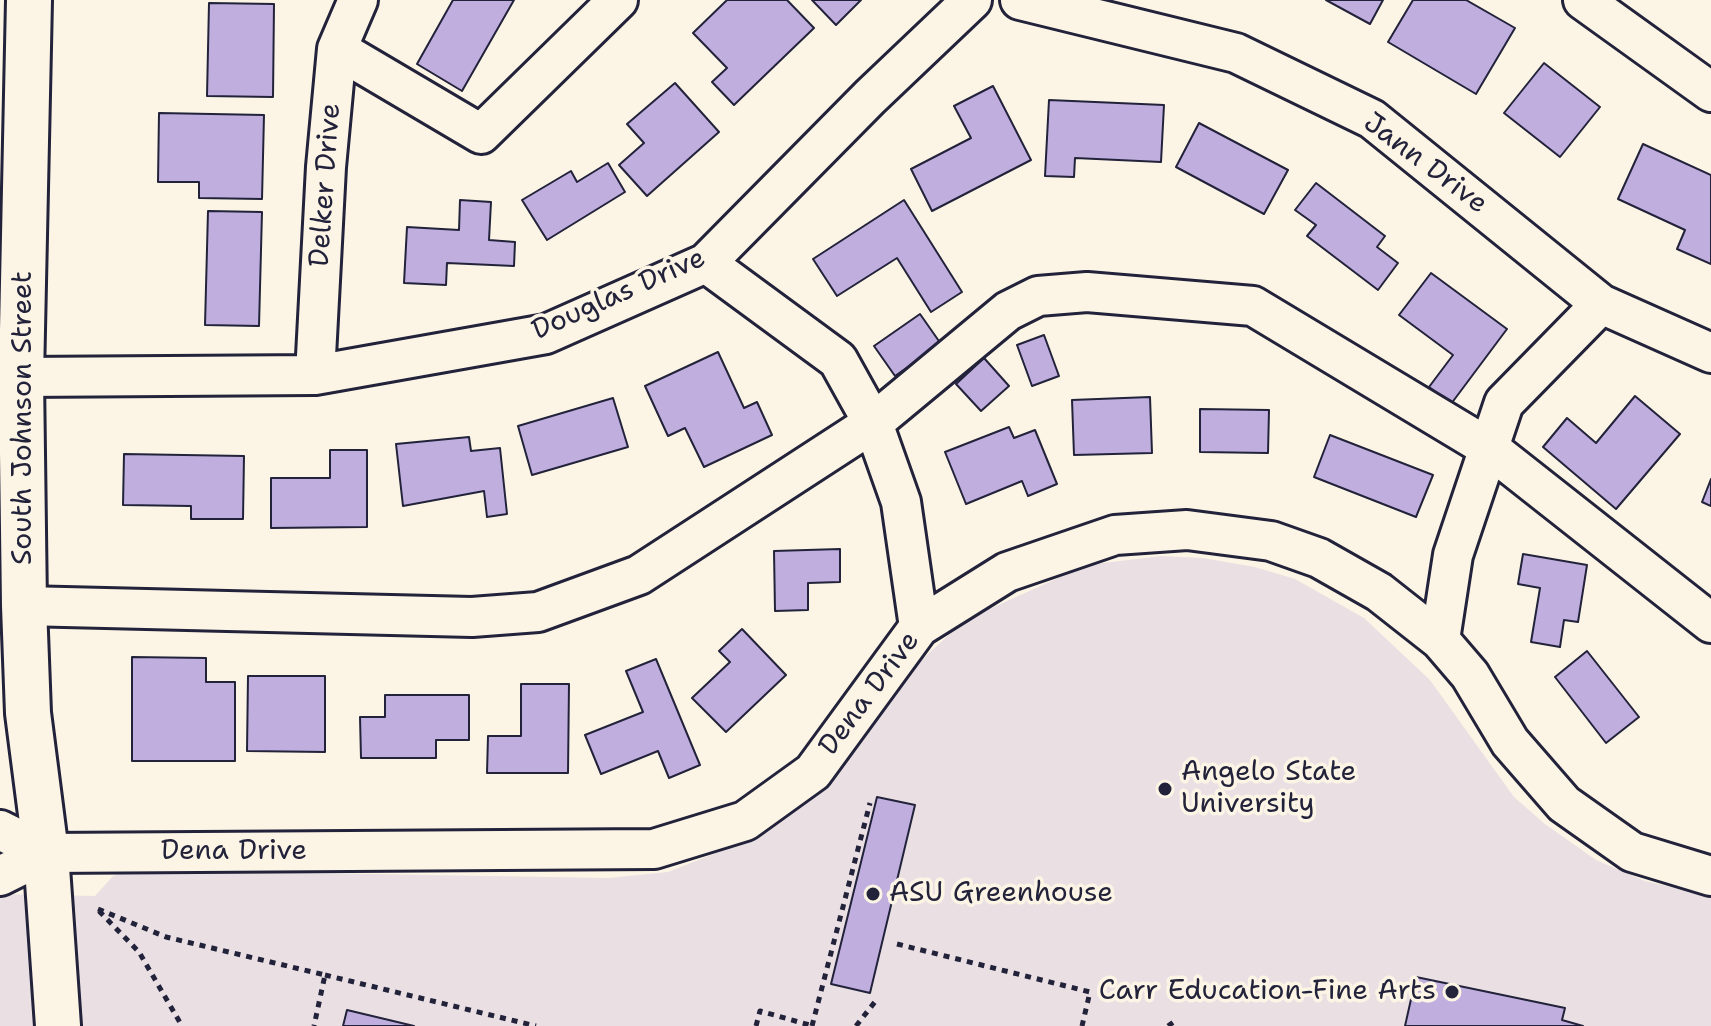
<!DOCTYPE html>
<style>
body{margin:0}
canvas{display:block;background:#fcf5e5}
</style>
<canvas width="1711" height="1026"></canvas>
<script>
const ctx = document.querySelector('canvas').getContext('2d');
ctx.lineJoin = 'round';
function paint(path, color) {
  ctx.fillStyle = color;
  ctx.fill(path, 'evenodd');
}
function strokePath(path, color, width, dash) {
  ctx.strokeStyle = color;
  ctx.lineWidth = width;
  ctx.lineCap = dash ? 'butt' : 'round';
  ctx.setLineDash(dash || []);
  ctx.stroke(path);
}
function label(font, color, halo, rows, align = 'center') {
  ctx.font = font + ' "Shantell Sans",sans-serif';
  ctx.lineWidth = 7;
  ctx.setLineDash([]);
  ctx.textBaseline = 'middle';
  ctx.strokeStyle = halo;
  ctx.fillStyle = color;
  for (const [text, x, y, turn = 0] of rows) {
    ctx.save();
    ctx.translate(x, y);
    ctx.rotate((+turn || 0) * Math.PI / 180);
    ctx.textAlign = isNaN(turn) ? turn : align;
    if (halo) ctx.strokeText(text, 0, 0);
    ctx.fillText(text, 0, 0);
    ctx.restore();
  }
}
paint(new Path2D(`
 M1161,556L1203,558L1255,567L1295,579L1364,618L1430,680L1514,797L1545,824L1596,860L1645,881L1711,896V1026H0V894L95,896L113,876L132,870L609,878L668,872L754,838L831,781L903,677L965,620L1087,565Z`), '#eae0e3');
const building = new Path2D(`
 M453,0H514L462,91L417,64Z
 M727,0H787L814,28L734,105L712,82L727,68L693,33Z
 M812,0H861L836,25Z
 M1326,0H1383L1370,24Z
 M1413,0H1466L1515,28L1476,94L1388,42Z
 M209,3L274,4L273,97L207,96Z
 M1544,63L1600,107L1560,157L1504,113Z
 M675,83L719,132L647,196L619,165L644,143L627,124Z
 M993,86L1031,160L932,211L911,169L971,138L954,106Z
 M1049,100L1164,105L1161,162L1075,158L1074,177L1045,176Z
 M159,113L264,115L262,199L199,198V182H158Z
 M1199,123L1288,170L1264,214L1176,167Z
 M1643,144L1711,175V264L1677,249L1685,230L1618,199Z
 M608,163L625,192L547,240L522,200L571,171L577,182Z
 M1316,183L1385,236L1377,247L1398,263L1378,290L1307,236L1316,225L1295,210Z
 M460,200L491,202L489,240L515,242L514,266L447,263L446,285L404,283L407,227L459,230Z
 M904,200L962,292L931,312L897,258L837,296L813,259Z
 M208,211L262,212L259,326L205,325Z
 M1431,273L1507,329L1451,404L1429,387L1453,355L1399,315Z
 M920,314L941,344L895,376L874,346Z
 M1044,335L1059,376L1032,386L1017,345Z
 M718,352L744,408L757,402L772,435L704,467L685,428L668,436L645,386Z
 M984,358L1009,386L981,411L956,384Z
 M1635,396L1680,434L1616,509L1543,447L1567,418L1596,443Z
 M1150,397L1152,453L1074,455L1072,400Z
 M613,398L628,447L532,475L518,426Z
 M1200,409L1269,410L1268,453L1200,452Z
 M1009,427L1014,438L1035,430L1057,484L1028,496L1022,481L966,504L945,452Z
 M1330,435L1433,475L1416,517L1314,477Z
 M469,437L471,451L500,448L507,514L487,517L484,491L403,506L396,444Z
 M330,450H367V527L271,528V478H330Z
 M124,454L244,456L243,519H191V506L123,505Z
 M1711,479V506L1702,502Z
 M840,549V582L808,583V610L775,611L774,551Z
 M1523,554L1587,565L1578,622L1564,620L1560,647L1531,642L1540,588L1518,584Z
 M742,629L786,675L726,732L692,698L730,662L719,651Z
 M1587,651L1639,717L1606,743L1555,677Z
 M132,657L206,658V682H235V761H132Z
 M656,659L700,765L669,778L658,751L601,774L585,735L643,712L626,671Z
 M248,676H325V752L247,751Z
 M521,684H569L568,773H487L488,736H521Z
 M385,695H469V740H436V758H361L360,717H385Z
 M877,797L915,805L870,993L831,984Z
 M1416,977L1565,1008L1562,1020L1583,1026H1405Z
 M347,1010L414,1026H343Z`);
paint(building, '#c0aede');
strokePath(building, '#22223b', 2);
const minor = new Path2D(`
 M1020,0L1236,53L1372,119L1601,304L1711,353
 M1583,0L1711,92
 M337,49L481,134L618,0
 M706,263L838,360L873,423L901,502L919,627
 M315,375L326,167L337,49L358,0
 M21,377L315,375L546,334L706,263L870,97L972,0
 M24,606L472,617L538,612L639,575L873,423L1008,311L1038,296L1087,292L1253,306L1489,448L1711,623
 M1440,640L1453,555L1504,403L1601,304
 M0,830L46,853
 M0,876L46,853L654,849L745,821L813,772L919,627L1007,572L1115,535L1187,530L1271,541L1319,558L1379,592L1440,640L1470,675L1510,742L1564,804L1632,852L1711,876`);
const major = new Path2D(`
 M29,0L21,377L24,606L28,713L46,853L58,1026`);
strokePath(minor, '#22223b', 44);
strokePath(major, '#22223b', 50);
strokePath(new Path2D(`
 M98,909L166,937L325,975L314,1026
 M99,911L139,952L182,1026
 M897,944L1090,992L1082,1026
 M325,975L536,1026
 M756,1026L760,1011L813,1026
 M812,1026L870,803
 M856,1026L878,998
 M1168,1026L1175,1021`), '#22223b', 5, [6, 6]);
strokePath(minor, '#fcf5e5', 38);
strokePath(major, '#fcf5e5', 44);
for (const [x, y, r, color] of [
 [1165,789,8,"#22223b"],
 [873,894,8,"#22223b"],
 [1452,992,8,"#22223b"]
]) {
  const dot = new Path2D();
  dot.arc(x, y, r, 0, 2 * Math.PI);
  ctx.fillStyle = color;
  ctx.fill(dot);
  strokePath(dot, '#fcf5e5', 3);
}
label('28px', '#22223b', '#fcf5e5', [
 ["Jann Drive",1425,164,37],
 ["Delker Drive",326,185,-86],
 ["Douglas Drive",619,295,-24],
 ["South Johnson Street",24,418,-90],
 ["Dena Drive",870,694,-53],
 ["Dena Drive",234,852]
]);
label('28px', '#22223b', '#fcf5e5', [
 ["Angelo State",1181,773],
 ["University",1181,805],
 ["ASU Greenhouse",889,894],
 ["Carr Education-Fine Arts",1436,992,"right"]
], 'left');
</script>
